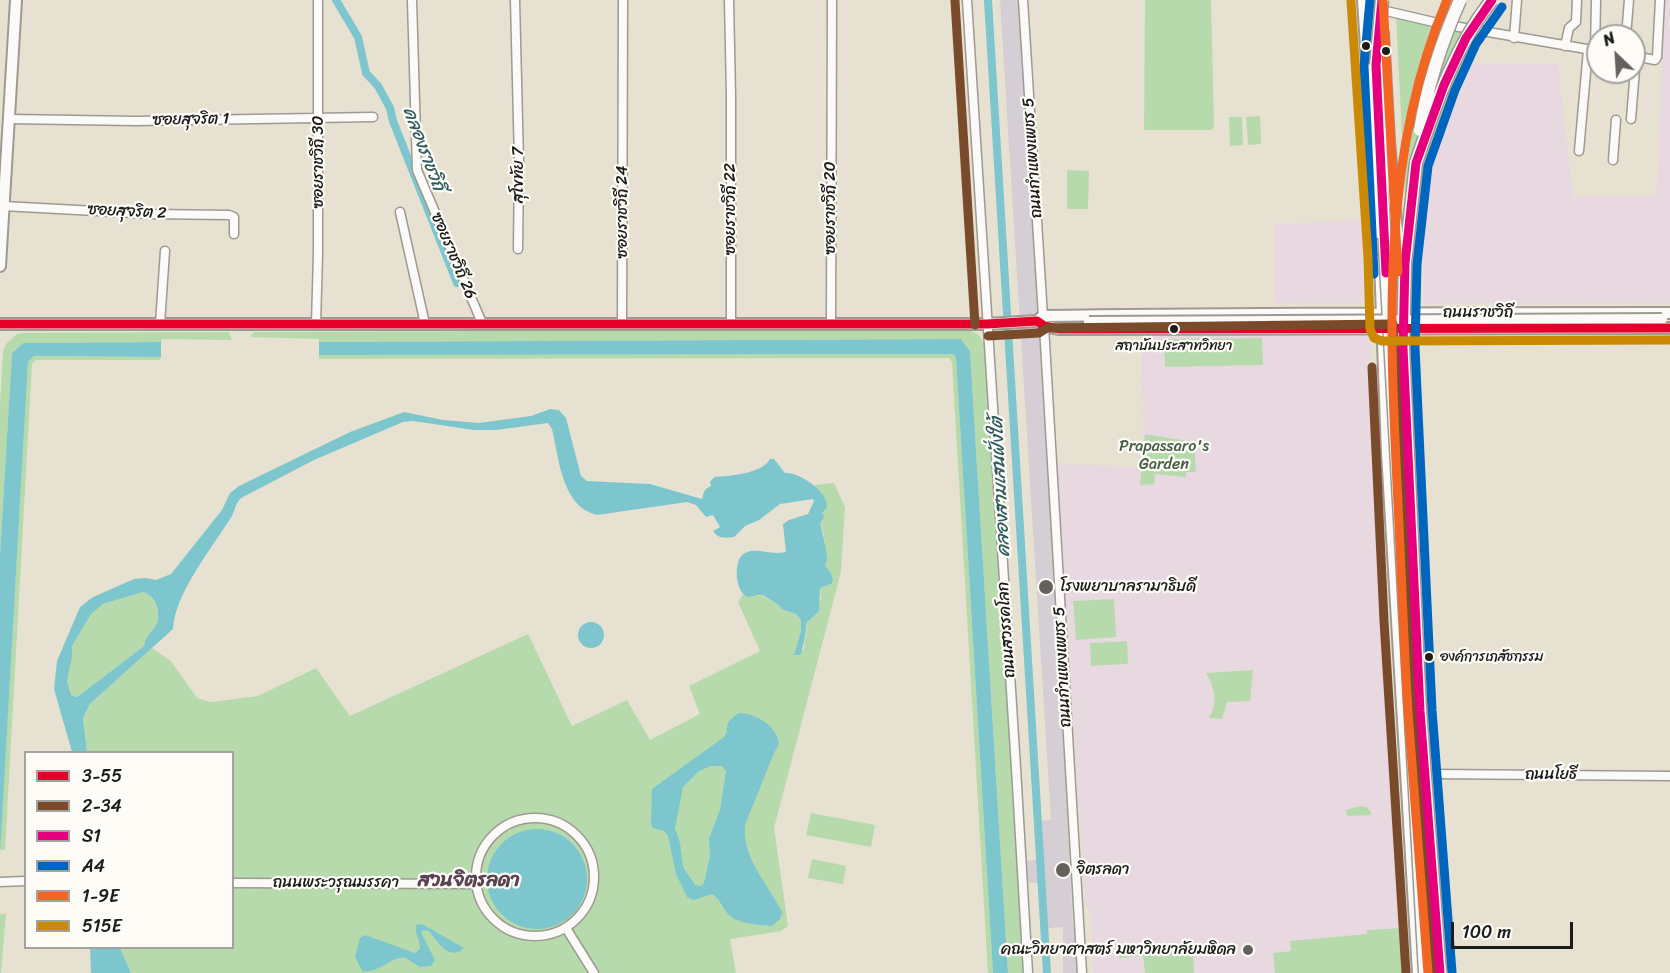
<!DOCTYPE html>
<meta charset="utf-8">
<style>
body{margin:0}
#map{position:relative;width:1670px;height:973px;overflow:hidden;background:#e7e1d2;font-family:Sriracha,sans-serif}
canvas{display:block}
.legend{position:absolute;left:24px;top:751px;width:210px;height:198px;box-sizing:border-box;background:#fdfcf7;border:2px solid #a3a29f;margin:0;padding:8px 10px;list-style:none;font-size:18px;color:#1c1c1c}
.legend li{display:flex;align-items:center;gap:12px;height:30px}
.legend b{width:30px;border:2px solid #a3a29f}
.north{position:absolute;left:1586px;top:24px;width:60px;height:60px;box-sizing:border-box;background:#fdfcf7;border:2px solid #a3a29f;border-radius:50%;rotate:335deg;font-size:16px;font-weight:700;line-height:24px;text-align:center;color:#1c1c1c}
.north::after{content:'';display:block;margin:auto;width:21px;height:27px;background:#63615c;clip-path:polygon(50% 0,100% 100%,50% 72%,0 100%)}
.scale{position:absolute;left:1451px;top:922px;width:122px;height:27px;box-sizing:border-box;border:3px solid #1c1c1c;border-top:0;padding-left:8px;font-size:18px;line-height:21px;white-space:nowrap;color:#1c1c1c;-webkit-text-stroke:4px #fdfcf7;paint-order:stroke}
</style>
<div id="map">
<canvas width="1670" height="973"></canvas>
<ul class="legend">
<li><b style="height:8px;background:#e4002b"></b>3-55</li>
<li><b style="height:8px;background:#7a4b2a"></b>2-34</li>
<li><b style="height:8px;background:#e5007d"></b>S1</li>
<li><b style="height:8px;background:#0065bd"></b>A4</li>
<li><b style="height:8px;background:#f26522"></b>1-9E</li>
<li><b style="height:8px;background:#cb8a06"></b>515E</li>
</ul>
<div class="north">N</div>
<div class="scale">100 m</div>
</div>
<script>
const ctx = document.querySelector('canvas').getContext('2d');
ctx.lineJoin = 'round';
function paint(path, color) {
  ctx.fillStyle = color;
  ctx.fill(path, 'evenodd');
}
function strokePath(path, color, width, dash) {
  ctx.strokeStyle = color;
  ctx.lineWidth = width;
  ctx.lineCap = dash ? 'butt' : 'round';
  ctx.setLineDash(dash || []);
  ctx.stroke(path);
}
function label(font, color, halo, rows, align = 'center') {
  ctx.font = font + ' Sriracha,"Playpen Sans Thai",sans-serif';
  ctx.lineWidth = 4.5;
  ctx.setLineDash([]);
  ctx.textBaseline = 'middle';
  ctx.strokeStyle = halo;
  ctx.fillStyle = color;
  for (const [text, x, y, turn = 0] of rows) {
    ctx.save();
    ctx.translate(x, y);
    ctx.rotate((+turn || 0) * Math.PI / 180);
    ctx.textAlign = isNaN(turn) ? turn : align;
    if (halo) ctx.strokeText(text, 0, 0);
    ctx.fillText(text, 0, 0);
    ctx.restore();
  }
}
paint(new Path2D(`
 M1664,0H1670V303L1424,304L1422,196L1451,89L1465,63L1558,64L1573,197L1657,196Z
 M1365,220L1364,304L1274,303V224Z
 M1142,335L1370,336L1405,973H1094L1090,908H1086L1056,464L1143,467Z`), '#e8d9e1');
paint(new Path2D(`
 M1000,0H1019L1048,446L1073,926H1075L1078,973H1063V927L1047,928L1044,883H1028L1026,861L1042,859L1040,821L1051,820Z`), '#d6ced5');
paint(new Path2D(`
 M1145,0H1211L1214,127L1212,130H1144Z
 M1396,16L1479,37L1451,89L1418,197H1405Z
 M1260,116L1261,144L1248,145L1246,117Z
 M1229,117H1242L1243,145L1230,146Z
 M1067,170L1089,171L1088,209H1067Z
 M963,329C982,331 984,342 987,358L1023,973H1008L970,351L961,339L319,342V339L250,337L254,332Z
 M229,332L232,340L162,339L161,342L23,343L12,353L0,555V403L3,352L6,344L17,334L22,333Z
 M1262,338L1263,365L1165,367L1164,339Z
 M954,354L956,358L993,973H988L952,362L949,358L319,359V355Z
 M34,356L161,357L160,360H36L32,364L5,850L0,849L28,362Z
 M1145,434L1194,442L1196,472H1186V477L1155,474L1154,484L1140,485Z
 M834,483L845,507L841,572L774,828L788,926L781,931L730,939L736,973H131L120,948H232V752H87L83,718L90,704L152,648L171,661L197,698L211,702L258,696L316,668L350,716L528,634L572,726L627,700L650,740L700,714L689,686L760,651L738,602L743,594L749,597L762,595L780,606L781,609L796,614L801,620V631L795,654L804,649C804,640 808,630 806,623L821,600L820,588L831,584V573L824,566C825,553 826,534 820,523L826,499L814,485Z
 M143,592C154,595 162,613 156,625C151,634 146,634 144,646L77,697L71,695L67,681L72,657V646L91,613L103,604Z
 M1114,599L1116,637L1076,640L1073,601Z
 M1127,641L1128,664L1091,666L1090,643Z
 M1253,670L1250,701L1227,702L1222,719L1209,718C1218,703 1215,688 1206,673Z
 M1360,806L1367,807L1371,812V815L1347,816L1346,810Z
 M811,813L875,825L871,847L806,835Z
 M812,859L846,866L843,884L808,878Z
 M0,914H6L1,973H0Z
 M1402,928L1405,973H1275L1273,953L1291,951L1290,941L1367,934V930Z
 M1193,946L1194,973H1145L1143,956L1119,958V951Z`), '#b7daad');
paint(new Path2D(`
 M961,339L970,351L1008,973H993L956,358L954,354L319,355V342Z
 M161,342V357L34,356L28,362L0,854V555L12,353L23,343Z
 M550,409L559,410L566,418L581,476L587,481L650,484L702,499C704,492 704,489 711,486L710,482L714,477C729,476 762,474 770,459H774L785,473C797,472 819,486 825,498C826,500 827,505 827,507L822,513L824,517L820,523C821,526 827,552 827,557C828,560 825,563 825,566L831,573L833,580L831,584L820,588L819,611L806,623C807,628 803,650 800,655H794L801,631V620L796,614L781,609L780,606L763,595C758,594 753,597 749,597C735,595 732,559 745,553C755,547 771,556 786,552L783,524L789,520L808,514L814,501L813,499L780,504L759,520L745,526L734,537C725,538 718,539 713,531L720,527L713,515L706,517L696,505L687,502L597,515C562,507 559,459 552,429L548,423L496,430H474L413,421L403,422L314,460L241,498C234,505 235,514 228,522C209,552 175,594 173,629L90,704L83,718L87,752H72L54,689L57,661L80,607L93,597L134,579L146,578L156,580L171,574L222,510L230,493L239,486L350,432L404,412L443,420L479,423L531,416ZM143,592C155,595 162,613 156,625C151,634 146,634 144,646L77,697L71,695L67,681L72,657V646L91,614L103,604Z
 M578 635a13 13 0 1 1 26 0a13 13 0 1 1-26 0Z
 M739,713C757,714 776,725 779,744L774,753L745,825C742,858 768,884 782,912L780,919L772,926C759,925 737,924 728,914C722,907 720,899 712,894L694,900L687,897L676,874L668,836L664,831L653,828L651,824L652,789L724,737L727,732C726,721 731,719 739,713ZM711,766H722L726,771L720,810L709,839L710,856L704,883L701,886L695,885L683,867L680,843L675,828L683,787L699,771Z
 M487 879a50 50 0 1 1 100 0a50 50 0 1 1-100 0Z
 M422,924L464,948C449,962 438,942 429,931L423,930L421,933L435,960L431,966L420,967L404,957C386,960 384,970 363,972L355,957L360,938L365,935L415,953L420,949C420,940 415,934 416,925Z
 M90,948H120L131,973H91Z`), '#7ec6ce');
strokePath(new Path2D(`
 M336,0L358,37L366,73L378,86L390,108L393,121L457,283
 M988,0L1047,973`), '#7ec6ce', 8);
const minor = new Path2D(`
 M412,0L417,170L482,323
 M515,0L519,162L518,249
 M729,0L731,95V323
 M967,0L1016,768L1028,973
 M1023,0L1043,316
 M1382,10L1442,24L1598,51
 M1626,36L1629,0
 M1514,38L1517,0
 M1565,46L1569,28L1576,22L1577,0
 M1595,51L1596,0
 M1634,56L1655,60L1657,57L1660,0
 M9,119L136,121L373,117
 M1631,119L1636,57
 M1579,151L1588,50
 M1613,160L1616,120
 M3,206L151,214L229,215L234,217V234
 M400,212L425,324
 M831,323L832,0
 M160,324L165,251
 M316,324L318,254V0
 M622,324L623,0
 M1044,326L1082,973
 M1432,774L1670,776
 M476 877a59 59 0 1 1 118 0a59 59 0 1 1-118 0Z
 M0,882L26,881
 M232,883L476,884
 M566,928L594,973`);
const major = new Path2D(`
 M1363,0L1378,233
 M1383,33L1389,141L1401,278
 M1380,260L1387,453L1418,973
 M0,266L16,0
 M1037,321L1044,326L1060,329L1670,328
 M0,324H987L1037,321L1043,316C1252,313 1461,313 1670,313
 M1416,500L1435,838`);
const highway = new Path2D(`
 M1371,0L1376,65L1385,248
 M1405,263L1416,163`);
strokePath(minor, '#9e9a92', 11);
strokePath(major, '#9e9a92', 14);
strokePath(highway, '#9e9a92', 15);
strokePath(minor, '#fbfaf8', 8);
strokePath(major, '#fbfaf8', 10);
strokePath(highway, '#fbfaf8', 12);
const majorBridge = new Path2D(`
 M1089,322L1662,319`);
const highwayBridge = new Path2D(`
 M1376,65L1382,0
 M1420,130C1427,86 1442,41 1460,0
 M1416,163C1435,106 1454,47 1492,0
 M1385,248L1425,973
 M1405,263L1403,348L1420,711L1440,973`);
strokePath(majorBridge, '#9e9a92', 14, []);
strokePath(highwayBridge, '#9e9a92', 15, []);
strokePath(majorBridge, '#fbfaf8', 10);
strokePath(highwayBridge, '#fbfaf8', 12);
strokePath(new Path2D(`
 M0,324H987L1037,321L1044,326L1060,329L1670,328`), '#e4002b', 9);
strokePath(new Path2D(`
 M955,1L975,325
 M988,336L1039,333L1047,328L1393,324L1432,973
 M1372,367L1384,621L1406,973`), '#7a4b2a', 9);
strokePath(new Path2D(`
 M1382,0L1376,65L1386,273
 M1440,973L1420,711L1403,348L1405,263L1416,163L1444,85L1466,38L1492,0`), '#e5007d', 9);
strokePath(new Path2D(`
 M1370,0L1364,66L1374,274
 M1452,972L1432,710L1415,348L1417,264L1428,166L1455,90L1476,44L1502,7`), '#0065bd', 9);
strokePath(new Path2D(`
 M1383,0L1398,272
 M1428,973C1421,886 1414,799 1408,712C1404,650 1402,588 1399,525C1391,351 1376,165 1447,0`), '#f26522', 9);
strokePath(new Path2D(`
 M1351,1L1368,258L1370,329L1374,338L1382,341L1670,340`), '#cb8a06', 9);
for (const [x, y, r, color] of [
 [1366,46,5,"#1c1c1c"],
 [1386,51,5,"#1c1c1c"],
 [1174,329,5,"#1c1c1c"],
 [1046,587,8,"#63615c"],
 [1429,657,5,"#1c1c1c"],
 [1063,870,8,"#63615c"],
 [1248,950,6,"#63615c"]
]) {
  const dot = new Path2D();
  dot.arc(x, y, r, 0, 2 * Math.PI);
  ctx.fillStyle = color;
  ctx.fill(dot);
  strokePath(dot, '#fdfcf7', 2);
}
label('14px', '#1c1c1c', '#fdfcf7', [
 ["สถาบันประสาทวิทยา",1174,346],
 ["องค์การเภสัชกรรม",1440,657,"left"]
]);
label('16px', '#1c1c1c', '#fdfcf7', [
 ["ซอยสุจริต 1",191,120,-1],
 ["ถนนกำแพงเพชร 5",1033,158,-94],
 ["ซอยราชวิถี 30",319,162,-90],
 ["สุโขทัย 7",519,175,-90],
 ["ซอยราชวิถี 20",831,208,-90],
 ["ซอยราชวิถี 22",731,209,-90],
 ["ซอยสุจริต 2",127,212,3],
 ["ซอยราชวิถี 24",623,212,-90],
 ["ซอยราชวิถี 26",453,256,67],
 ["ถนนราชวิถี",1478,313],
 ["ถนนสวรรคโลก",1007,630,-94],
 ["ถนนกำแพงเพชร 5",1063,667,-93],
 ["ถนนโยธี",1551,775],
 ["ถนนพระวรุณมรรคา",336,883]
]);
label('16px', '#455d44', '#fdfcf7', [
 ["Prapassaro's",1164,447],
 ["Garden",1164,465]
]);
label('16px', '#1c1c1c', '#fdfcf7', [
 ["โรงพยาบาลรามาธิบดี",1060,587],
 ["จิตรลดา",1076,870],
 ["คณะวิทยาศาสตร์ มหาวิทยาลัยมหิดล",1236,950,"right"]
], 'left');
label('italic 18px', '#315c62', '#fdfcf7', [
 ["คลองราชวิถี",423,149,69],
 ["คลองสามเสนฝั่งใต้",1001,487,-93]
]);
label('bold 20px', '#5c4352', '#fdfcf7', [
 ["สวนจิตรลดา",469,881]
]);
</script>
